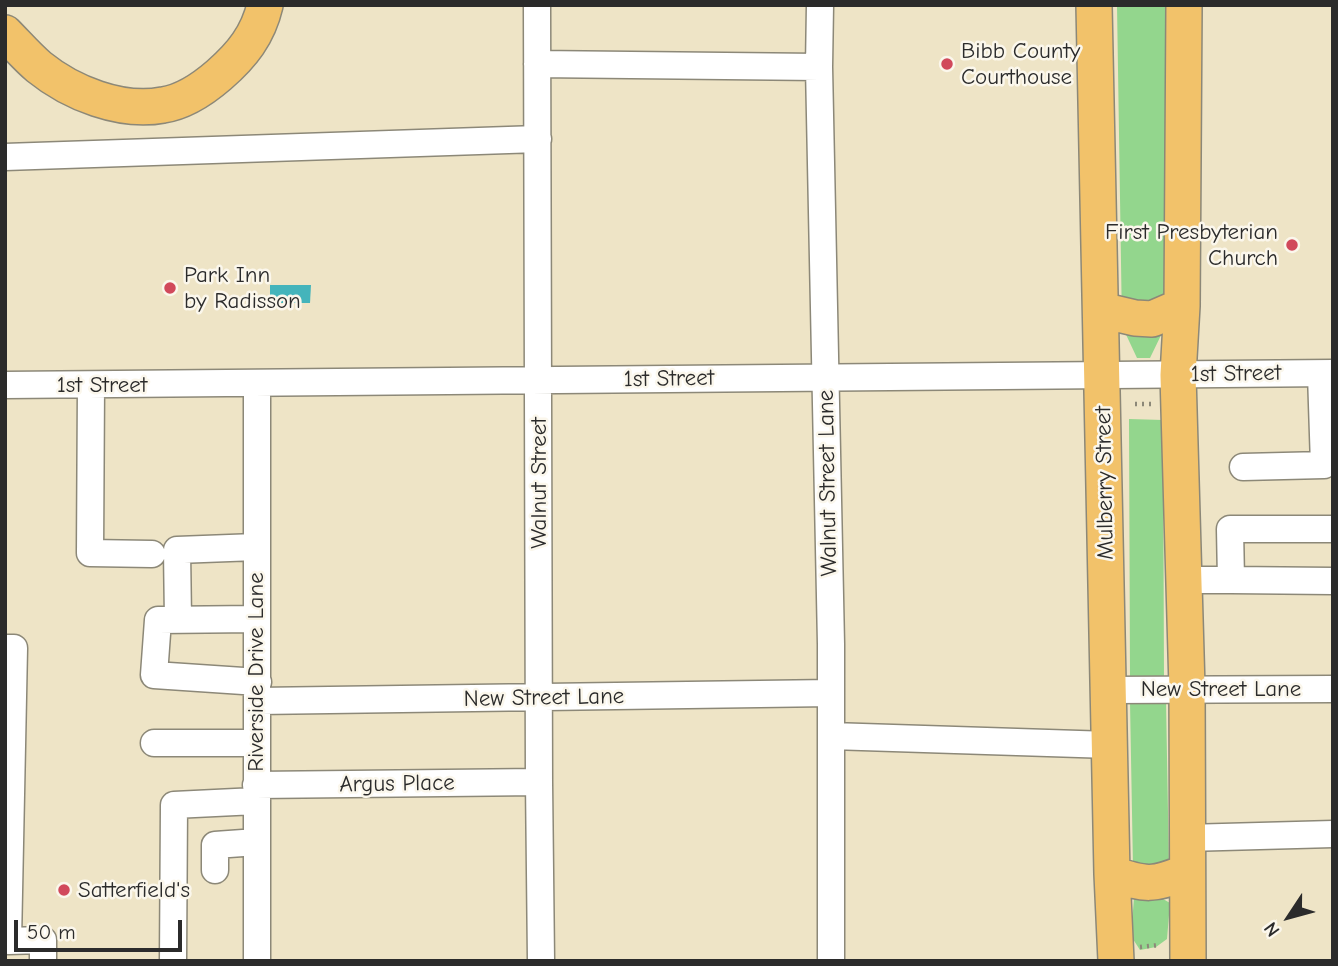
<!DOCTYPE html>
<style>
body{margin:0}
#map{position:relative;width:1338px;height:966px;overflow:hidden;background:#eee4c6;font-family:"Comic Neue",sans-serif}
canvas{display:block}
.frame{position:absolute;inset:0;border:7px solid #2b2b2b;pointer-events:none}
.north{position:absolute;left:1254px;top:882px;width:70px;height:70px;-webkit-text-stroke:5px #fbf7ec;paint-order:stroke;rotate:234deg;font-size:19px;font-weight:700;line-height:28px;text-align:center;color:#2b2b2b}
.north::after{content:'';display:block;margin:auto;width:24px;height:32px;background:#2b2b2b;clip-path:polygon(50% 0,100% 100%,50% 72%,0 100%)}
.scale{position:absolute;left:14px;top:920px;width:168px;height:32px;box-sizing:border-box;border:4px solid #2b2b2b;border-top:0;padding-left:9px;font-size:21px;line-height:24px;white-space:nowrap;color:#2b2b2b;-webkit-text-stroke:5px #fbf7ec;paint-order:stroke}
</style>
<div id="map">
<canvas width="1338" height="966"></canvas>
<div class="frame"></div>
<div class="north">N</div>
<div class="scale">50 m</div>
</div>
<script>
const ctx = document.querySelector('canvas').getContext('2d');
ctx.lineJoin = 'round';
function paint(path, color) {
  ctx.fillStyle = color;
  ctx.fill(path, 'evenodd');
}
function strokePath(path, color, width, dash) {
  ctx.strokeStyle = color;
  ctx.lineWidth = width;
  ctx.lineCap = dash ? 'butt' : 'round';
  ctx.setLineDash(dash || []);
  ctx.stroke(path);
}
function label(font, color, halo, rows, align = 'center') {
  ctx.font = font + ' "Comic Neue",sans-serif';
  ctx.lineWidth = 5;
  ctx.setLineDash([]);
  ctx.textBaseline = 'middle';
  ctx.strokeStyle = halo;
  ctx.fillStyle = color;
  for (const [text, x, y, turn = 0] of rows) {
    ctx.save();
    ctx.translate(x, y);
    ctx.rotate((+turn || 0) * Math.PI / 180);
    ctx.textAlign = isNaN(turn) ? turn : align;
    if (halo) ctx.strokeText(text, 0, 0);
    ctx.fillText(text, 0, 0);
    ctx.restore();
  }
}
paint(new Path2D(`
 M1117,5H1167L1165,327L1150,358H1137L1122,326Z
 M1129,419L1163,420L1164,679H1130Z
 M1166,701L1169,868H1133L1130,702Z
 M1151,892L1170,903L1167,939L1156,947L1140,950L1131,936L1134,898Z`), '#93d68d');
paint(new Path2D(`
 M270,285H311L310,303H270Z`), '#44b4bb');
const minor = new Path2D(`
 M537,5L539,782L541,961
 M820,5L819,67L831,644V961
 M537,64L819,67
 M5,157L538,139
 M257,384V961
 M5,385L1333,373
 M91,385L90,553L152,554
 M1243,467L1324,465L1321,374
 M1333,529H1230L1231,580L1333,581
 M1184,580H1231
 M256,619L158,620L154,675L258,682
 M178,620L177,550L256,547
 M5,648H14L8,941L43,940V961
 M1109,690L1333,689
 M258,701L831,693
 M831,736L1110,745
 M154,743H257
 M256,785L539,782
 M1186,838L1333,834
 M215,870V845L257,842
 M173,961L174,805L256,801`);
const major = new Path2D(`
 M1094,5L1112,874L1116,961
 M1184,5L1182,306L1178,375L1187,688L1188,961
 M5,33C16,44 27,57 39,67C71,93 121,113 163,105C183,102 204,88 219,75C242,55 258,35 265,5
 M1101,310L1135,318L1152,319L1182,306
 M1112,874C1146,885 1153,886 1186,872`);
strokePath(minor, '#8c8878', 29);
strokePath(major, '#8c8878', 38);
strokePath(new Path2D(`
 M1135,404H1151
 M1140,947L1160,945`), '#8c8878', 4.5, [2, 5]);
strokePath(minor, '#fff', 26);
strokePath(major, '#f2c26a', 35);
for (const [x, y, r, color] of [
 [947,64,7,"#d1495b"],
 [1292,245,7,"#d1495b"],
 [170,288,7,"#d1495b"],
 [64,890,7,"#d1495b"]
]) {
  const dot = new Path2D();
  dot.arc(x, y, r, 0, 2 * Math.PI);
  ctx.fillStyle = color;
  ctx.fill(dot);
  strokePath(dot, '#fbf7ec', 2.5);
}
label('23px', '#2b2b2b', '#fbf7ec', [
 ["Bibb County",961,51],
 ["Courthouse",961,77],
 ["First Presbyterian",1278,232,"right"],
 ["Church",1278,258,"right"],
 ["Park Inn",184,275],
 ["by Radisson",184,301],
 ["Satterfield's",78,890]
], 'left');
label('23px', '#2b2b2b', '#fbf7ec', [
 ["1st Street",1236,374,-1],
 ["1st Street",669,379,-1],
 ["1st Street",102,385],
 ["Walnut Street",539,483,-90],
 ["Walnut Street Lane",828,483,-91],
 ["Mulberry Street",1105,483,-91],
 ["Riverside Drive Lane",256,672,-90],
 ["New Street Lane",1221,689],
 ["New Street Lane",544,698,-1],
 ["Argus Place",397,784,-1]
]);
</script>
